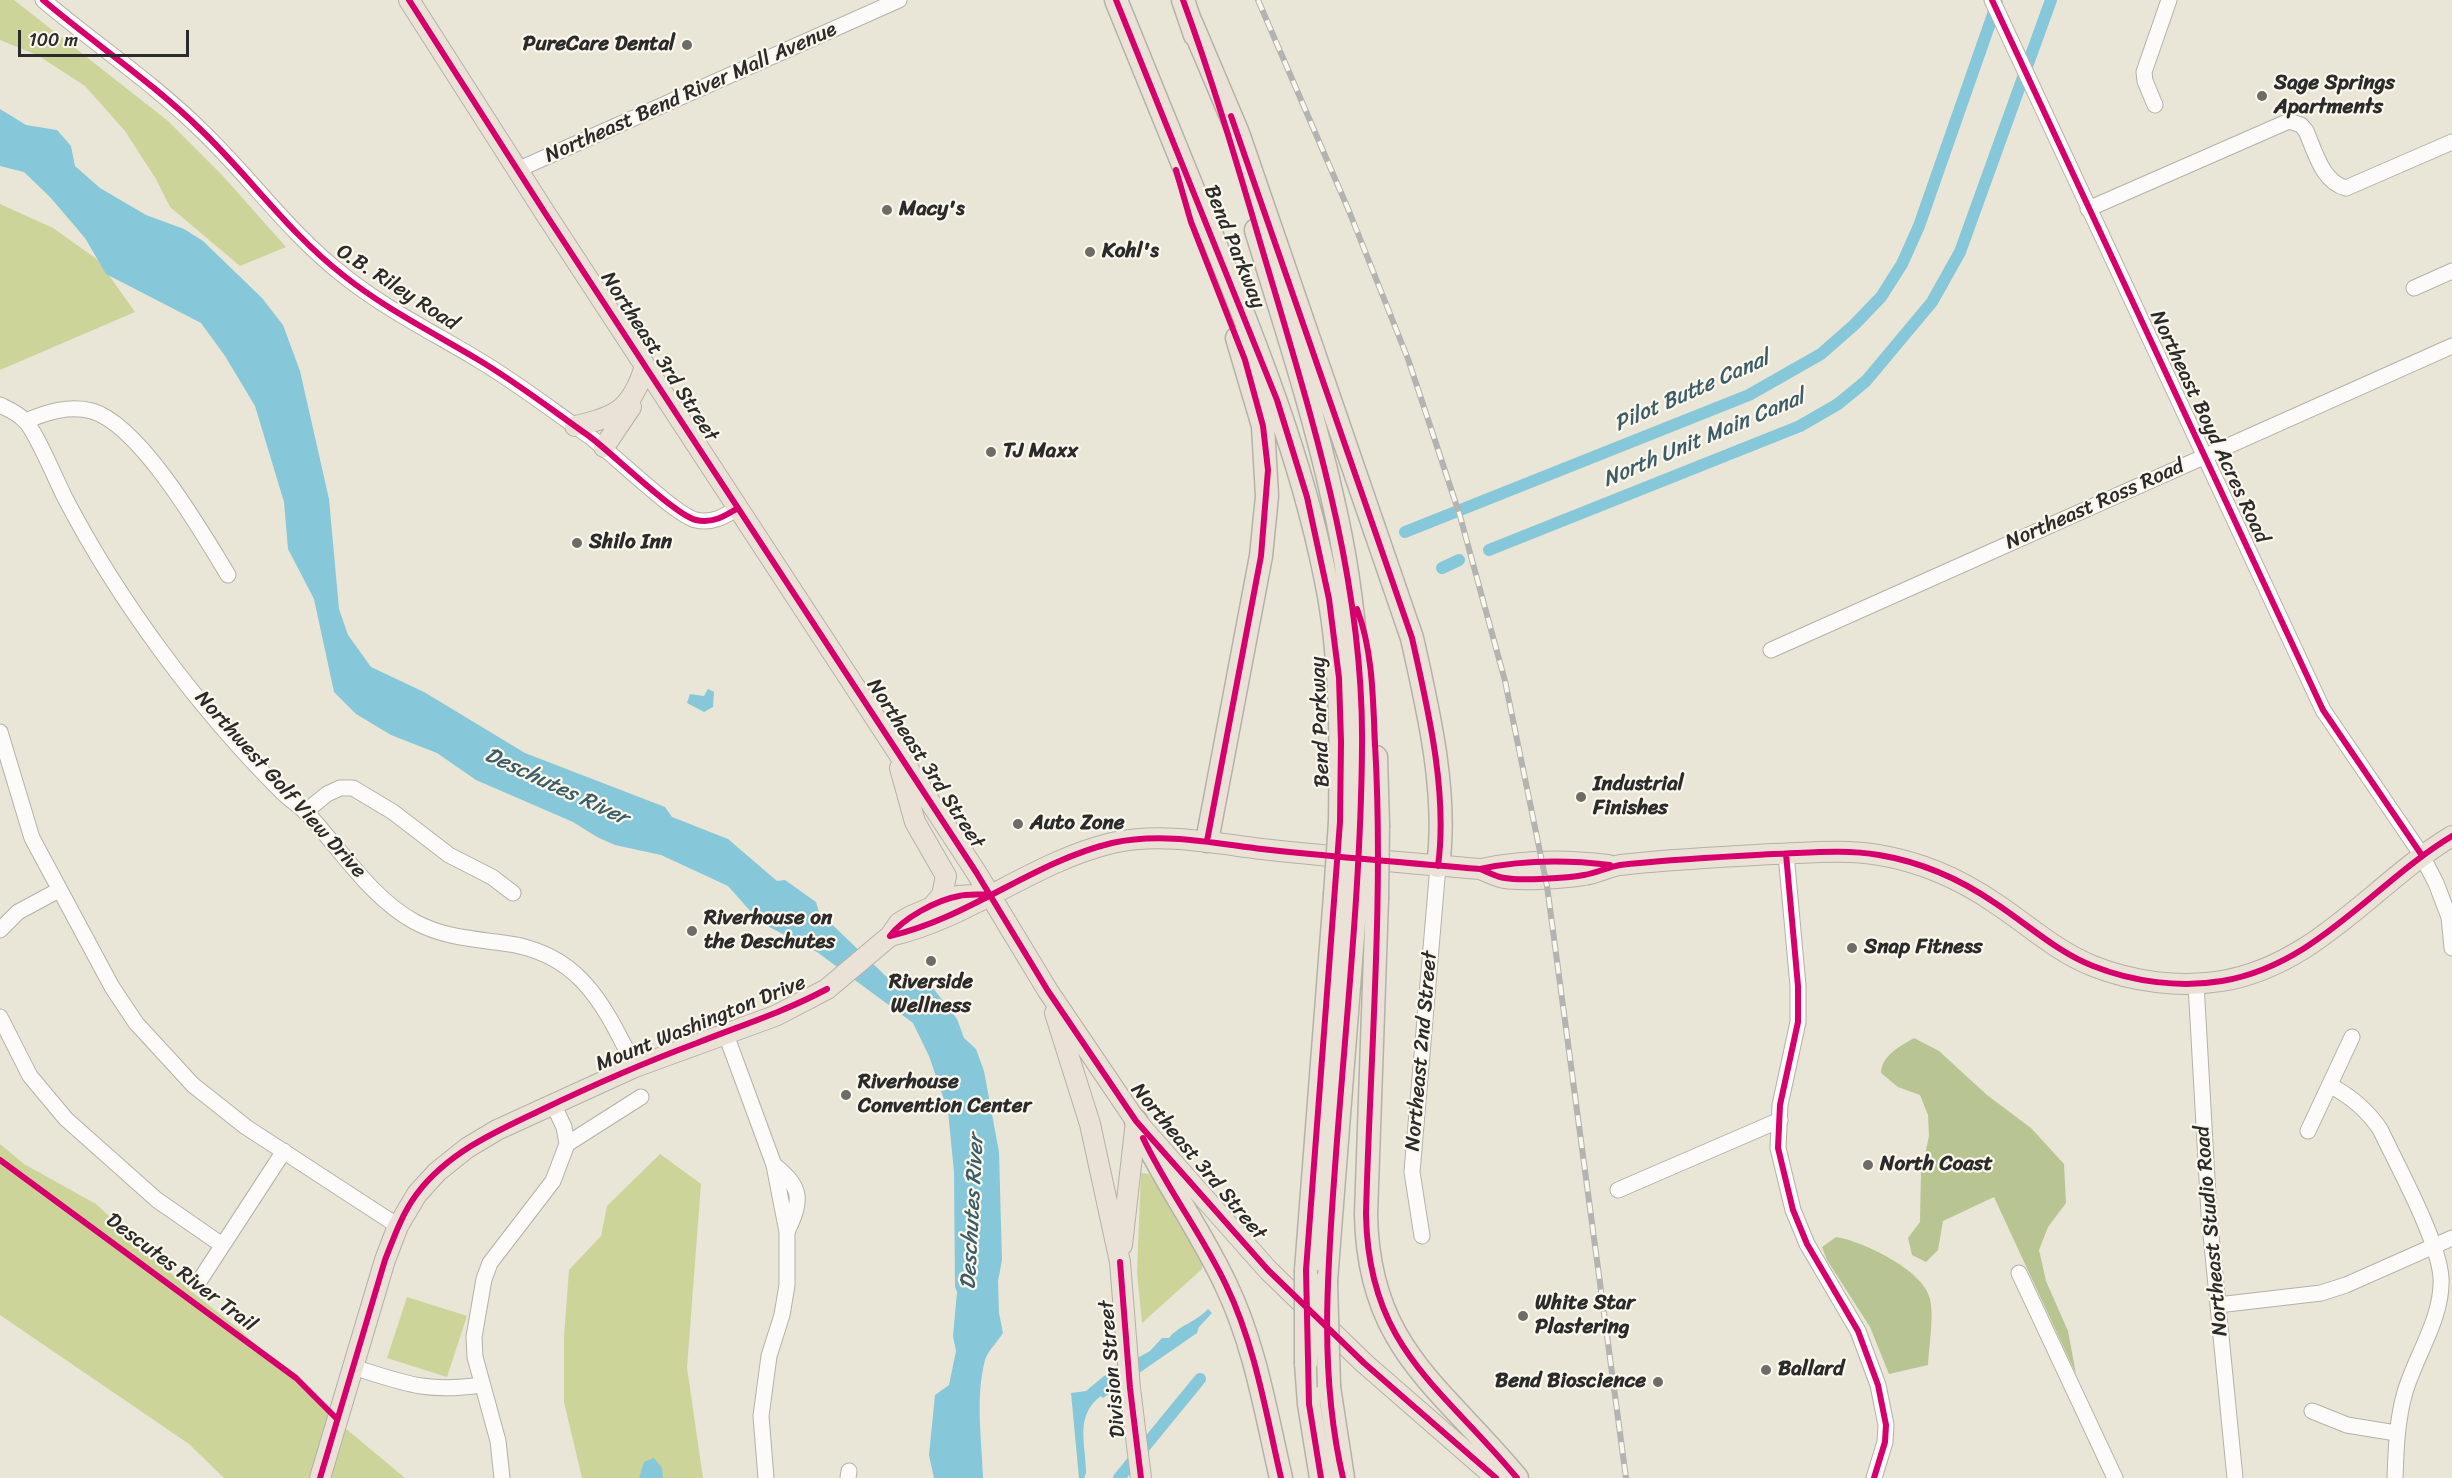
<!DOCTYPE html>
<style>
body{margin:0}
#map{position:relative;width:2452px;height:1478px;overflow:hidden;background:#e9e5d7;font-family:Sriracha,sans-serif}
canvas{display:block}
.scale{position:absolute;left:18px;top:30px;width:171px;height:27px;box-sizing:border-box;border:3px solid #2b2b2b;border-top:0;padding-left:8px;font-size:18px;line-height:21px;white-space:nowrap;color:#2b2b2b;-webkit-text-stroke:4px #fbf7ec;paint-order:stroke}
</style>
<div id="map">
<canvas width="2452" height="1478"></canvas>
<div class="scale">100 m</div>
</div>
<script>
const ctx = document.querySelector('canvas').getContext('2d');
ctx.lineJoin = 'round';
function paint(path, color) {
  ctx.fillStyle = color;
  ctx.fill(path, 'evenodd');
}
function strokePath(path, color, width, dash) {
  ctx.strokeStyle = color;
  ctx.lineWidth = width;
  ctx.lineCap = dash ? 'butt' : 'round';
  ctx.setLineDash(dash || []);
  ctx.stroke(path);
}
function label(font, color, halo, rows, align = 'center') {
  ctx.font = font + ' Sriracha,sans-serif';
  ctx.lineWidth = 4.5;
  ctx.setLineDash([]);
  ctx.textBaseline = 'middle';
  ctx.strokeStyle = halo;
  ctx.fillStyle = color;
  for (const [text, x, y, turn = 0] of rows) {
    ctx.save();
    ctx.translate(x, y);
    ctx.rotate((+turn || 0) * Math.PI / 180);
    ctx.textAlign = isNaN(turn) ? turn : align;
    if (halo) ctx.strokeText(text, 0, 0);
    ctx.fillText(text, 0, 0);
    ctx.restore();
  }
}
paint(new Path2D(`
 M0,0H14L168,121L222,175L286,247L240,266L170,207L156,179L125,131L85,86L39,56L0,40Z
 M0,204L53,228L98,260L135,312L0,370Z
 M0,1144L24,1164L96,1204L187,1288L240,1330L345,1428L405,1478H224L189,1444L0,1315Z
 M660,1154L701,1184L687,1368L703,1478H582L564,1402V1337L569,1270L601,1236L607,1206Z
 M1141,1173L1149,1174L1202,1254V1269L1142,1323L1137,1272Z
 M407,1297L467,1316L447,1377L387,1358Z`), '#cdd49a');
paint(new Path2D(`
 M1914,1038L1939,1051L1987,1095L2031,1128L2064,1164L2066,1203L2048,1227L2039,1250L2046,1281L2068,1331L2076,1374L1994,1197L1943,1221L1938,1250L1926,1262L1912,1255L1908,1238L1920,1222L1921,1173L1929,1136L1928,1115L1920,1095L1898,1087L1881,1073C1882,1055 1899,1047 1914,1038Z
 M1836,1237C1862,1241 1924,1270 1930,1299C1934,1316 1929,1346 1928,1365L1889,1374L1870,1327L1827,1260L1822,1247Z`), '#b8c593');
paint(new Path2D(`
 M0,109L26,125L57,130L71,146L75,166L100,188L146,215L184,229L203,241L262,298L283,325L300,371L329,499L339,609L348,635L371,667L424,692L525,753L665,807L672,817L728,839L777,881L785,880L816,902L819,912L893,983L933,988L957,1019L964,1038L976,1049L984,1071L999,1152L1002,1260L998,1281L999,1313L1003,1333C998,1341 988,1351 985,1360C975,1399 982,1439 983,1478H934L929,1455L935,1395L949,1385L956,1351L953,1336L957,1292L955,1287L954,1172L948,1111L929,1056L913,1023L817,952L760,922L728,886L661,855L615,845L597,837L573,822L476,780L437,753L391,735L356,714L334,692L314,599L288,549L284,502L255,406L225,356L201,323L106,274L85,238L50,197L24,172L0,166Z
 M708,689L714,692L713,707L704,712L687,703L690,694L704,696Z
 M1208,1309L1212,1313L1199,1327L1197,1333L1103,1398L1101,1396C1074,1416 1086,1444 1086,1473L1084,1478H1079L1071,1393L1086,1391L1104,1376L1150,1351L1162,1338H1169C1179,1325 1195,1323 1208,1309Z
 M654,1458L662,1468L663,1478H639L644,1462Z`), '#86c8d9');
strokePath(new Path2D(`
 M1405,532L1749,395L1821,354L1854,325L1881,297L1902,264L1919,226L1997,3
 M1489,550L1800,426L1838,404L1866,381L1932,302L1960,252L2051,0
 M1442,568L1459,560
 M1119,1478L1200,1379`), '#86c8d9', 12);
const minor = new Path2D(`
 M43,0C95,44 152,82 201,130C250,177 289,233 343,275C384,308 432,332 477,359C516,382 552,410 589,436C612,453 675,515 696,520C712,524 725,516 738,508
 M1992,0L2323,710L2421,854L2436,883L2449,917L2452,948
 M2155,105L2145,81L2144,72L2169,0
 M517,170L899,0
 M2088,209L2289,121L2301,125L2306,131C2315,151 2322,182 2346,188L2452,142
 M2414,288L2452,271
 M0,405C8,409 18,413 24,420C35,429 56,480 64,496C119,602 198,708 282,792C290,800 300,806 308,814C341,850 372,899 415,922C443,937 473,939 503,943C580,952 604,1005 635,1067
 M26,421C47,412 69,405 92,411C140,425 202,532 228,575
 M1771,650L2452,346
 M0,732L32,838L112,987L136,1023L193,1085L246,1127L398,1226
 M305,812L327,794L340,788H353L393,812L449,855L492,877L513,893
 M1786,854L1798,986V1022L1780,1105L1778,1148L1793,1210L1807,1244L1858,1331L1878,1385L1886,1425L1885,1442L1874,1478
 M0,930L18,912L59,890
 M2196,984L2209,1214L2235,1478
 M0,1017L30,1076L66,1119L157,1200L222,1245
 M725,1032L774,1165L787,1232V1285L782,1315L769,1356L761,1416L766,1478
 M2331,1086C2352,1097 2367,1110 2380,1129C2397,1165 2439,1241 2441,1278C2443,1317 2416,1355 2405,1392C2397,1420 2396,1448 2395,1478
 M2308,1131L2352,1037
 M567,1144L641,1097
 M774,1165C803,1188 802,1200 787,1232
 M1618,1190L1780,1120
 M1422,1236L1412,1172L1438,866
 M2019,1273L2115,1478
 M200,1280L284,1151
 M2218,1305L2321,1293L2346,1285L2452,1238
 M353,1367C404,1383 426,1393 481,1385
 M2312,1411L2347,1425L2396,1433
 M502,1478L498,1441L475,1357L474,1337L484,1279L490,1263L553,1181L567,1144L564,1127L553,1104
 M848,1478L849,1471`);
const major = new Path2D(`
 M409,0L547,216L976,872L1048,991L1136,1121L1268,1270L1364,1363L1496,1478
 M575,426C617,417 632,409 645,366
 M604,447L631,407
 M900,768L915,822L946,876L942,895L932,907
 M1482,869C1522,860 1567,860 1608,865
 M890,936C969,918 1033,862 1112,843C1162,832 1213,843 1262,849C1334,857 1408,863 1480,869C1488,872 1497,877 1505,878C1521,881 1568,878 1584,875C1597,873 1608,867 1620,865C1671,859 1722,857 1773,854C1808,853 1844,849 1879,855C1921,862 1960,879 1995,903C2027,924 2057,952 2093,966C2133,982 2180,988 2222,981C2317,965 2374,883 2452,836
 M1055,1013L1090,1124L1120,1262L1130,1388L1141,1478
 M1122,1245L1136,1121
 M320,1478L385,1260L398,1226L417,1194L437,1172L467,1148L497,1130L635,1067L775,1016L804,1001L827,989L890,936L899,923L911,916L958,896L988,894`);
const highway = new Path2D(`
 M1116,0C1150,83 1183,165 1217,248C1263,362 1307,475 1329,596C1342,671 1341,747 1340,822
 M1183,0L1195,35
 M1191,22L1238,133L1412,638C1428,709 1448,793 1438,866
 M1256,230C1283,319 1313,409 1333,500C1358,606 1363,715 1360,824
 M1376,757L1378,825
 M1207,841L1261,556L1267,496L1263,426L1237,338
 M1377,899L1366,1214C1368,1348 1441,1386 1517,1478
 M1136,1121C1162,1178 1200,1229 1226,1285C1255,1345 1266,1413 1281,1478
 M1306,1270L1335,895
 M1326,1281L1356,897
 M1306,1363L1309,1404L1321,1478
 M1329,1387L1343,1478`);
strokePath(minor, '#b4b1a9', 17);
strokePath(major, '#b4b1a9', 22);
strokePath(highway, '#b4b1a9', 25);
strokePath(minor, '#fcfbf9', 15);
strokePath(major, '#ebe2d7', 20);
strokePath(highway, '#ebe2d7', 22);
const rail = new Path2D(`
 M1258,0L1349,211L1408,359L1460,516L1505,681L1547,886L1626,1478`);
strokePath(rail, '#b3b3b1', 6);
strokePath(rail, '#fbf7ec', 4, [11]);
const highwayBridge = new Path2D(`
 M1335,895L1340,822
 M1356,897L1360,824
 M1377,899L1378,825
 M1306,1270V1363
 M1326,1281L1329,1387`);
strokePath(highwayBridge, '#b4b1a9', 25, []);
strokePath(highwayBridge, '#ebe2d7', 22);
strokePath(new Path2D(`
 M43,0C95,44 152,82 201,130C250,177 289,233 343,275C384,308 432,332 477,359C516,382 552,410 589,436C612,453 675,515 696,520C712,524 725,516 738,508
 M409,0L547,216L976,872L1048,991L1136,1121L1268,1270L1364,1363L1496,1478
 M1116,0L1277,400L1307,497L1329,599L1339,678L1341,742L1340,822L1306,1270L1309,1404L1321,1478
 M1183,0C1218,95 1245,192 1274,289C1318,438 1364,589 1362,747C1361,883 1346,1019 1336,1154C1328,1263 1318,1371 1343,1478
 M1992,0L2323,710L2421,854
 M1231,116L1412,638C1428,709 1448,793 1438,866
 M1176,170L1191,222L1245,360L1263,426L1268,470L1261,556L1207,841
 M1357,609C1373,651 1373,700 1375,744C1384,900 1370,1058 1366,1214C1368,1348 1441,1386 1517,1478
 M1786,854L1798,986V1022L1780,1105L1778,1148L1793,1210L1807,1244L1858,1331L1878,1385L1886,1425L1885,1442L1874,1478
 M1480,869C1522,860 1568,860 1610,865
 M890,936C969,918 1033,862 1112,843C1162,832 1213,843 1262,849C1334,857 1408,863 1480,869C1488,872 1497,877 1505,878C1521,881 1568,878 1584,875C1597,873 1608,867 1620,865C1671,859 1722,857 1773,854C1808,853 1844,849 1879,855C1921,862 1960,879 1995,903C2027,924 2057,952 2093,966C2133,982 2180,988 2222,981C2317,965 2374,883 2452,836
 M890,936C903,918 937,900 959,896C968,894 979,895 988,894
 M1143,1138C1167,1189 1202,1234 1226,1285C1255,1345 1266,1413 1281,1478
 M0,1160L296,1378L337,1419
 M1120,1262L1130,1388L1141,1478
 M320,1478L385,1260C394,1237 402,1214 416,1195C446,1154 494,1132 539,1111C591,1086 643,1063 697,1043C742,1025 784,1012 827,989`), '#d6006c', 6);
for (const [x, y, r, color] of [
 [687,45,6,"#6e6c67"],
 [2262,96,6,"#6e6c67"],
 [887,210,6,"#6e6c67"],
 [1090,252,6,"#6e6c67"],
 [991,452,6,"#6e6c67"],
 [577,543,6,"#6e6c67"],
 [1581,797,6,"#6e6c67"],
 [1018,824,6,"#6e6c67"],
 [692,931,6,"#6e6c67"],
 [1852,948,6,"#6e6c67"],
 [931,961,6,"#6e6c67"],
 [846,1095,6,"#6e6c67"],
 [1868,1165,6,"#6e6c67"],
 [1523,1316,6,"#6e6c67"],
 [1766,1370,6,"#6e6c67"],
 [1658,1382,6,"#6e6c67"]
]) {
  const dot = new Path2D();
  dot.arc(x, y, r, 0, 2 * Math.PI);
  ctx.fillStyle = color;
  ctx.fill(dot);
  strokePath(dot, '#fbf7ec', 2);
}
label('bold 21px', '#2b2b2b', '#fbf7ec', [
 ["PureCare Dental",675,45,"right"],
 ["Sage Springs",2274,84],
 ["Apartments",2274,108],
 ["Macy's",899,210],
 ["Kohl's",1102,252],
 ["TJ Maxx",1003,452],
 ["Shilo Inn",589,543],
 ["Industrial",1593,785],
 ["Finishes",1593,809],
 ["Auto Zone",1030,824],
 ["Riverhouse on",704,919],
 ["the Deschutes",704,943],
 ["Snap Fitness",1864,948],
 ["Riverside",931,983,"center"],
 ["Wellness",931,1007,"center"],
 ["Riverhouse",858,1083],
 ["Convention Center",858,1107],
 ["North Coast",1880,1165],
 ["White Star",1535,1304],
 ["Plastering",1535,1328],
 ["Ballard",1778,1370],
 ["Bend Bioscience",1646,1382,"right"]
], 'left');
label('21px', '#2b2b2b', '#fbf7ec', [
 ["Northeast Bend River Mall Avenue",691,93,-24],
 ["Bend Parkway",1234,247,68],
 ["O.B. Riley Road",397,288,33],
 ["Northeast 3rd Street",659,357,57],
 ["Northeast Boyd Acres Road",2209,427,65],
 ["Northeast Ross Road",2095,505,-24],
 ["Bend Parkway",1321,722,-92],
 ["Northeast 3rd Street",925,764,57],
 ["Northwest Golf View Drive",280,785,48],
 ["Mount Washington Drive",701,1024,-22],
 ["Northeast 2nd Street",1422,1051,-85],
 ["Northeast 3rd Street",1198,1162,50],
 ["Northeast Studio Road",2212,1231,-95],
 ["Descutes River Trail",181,1273,37],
 ["Division Street",1113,1369,-95]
]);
label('italic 22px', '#3c5d68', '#fbf7ec', [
 ["Pilot Butte Canal",1692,392,-24],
 ["North Unit Main Canal",1704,439,-23],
 ["Deschutes River",556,787,25],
 ["Deschutes River",973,1212,-87]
]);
</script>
